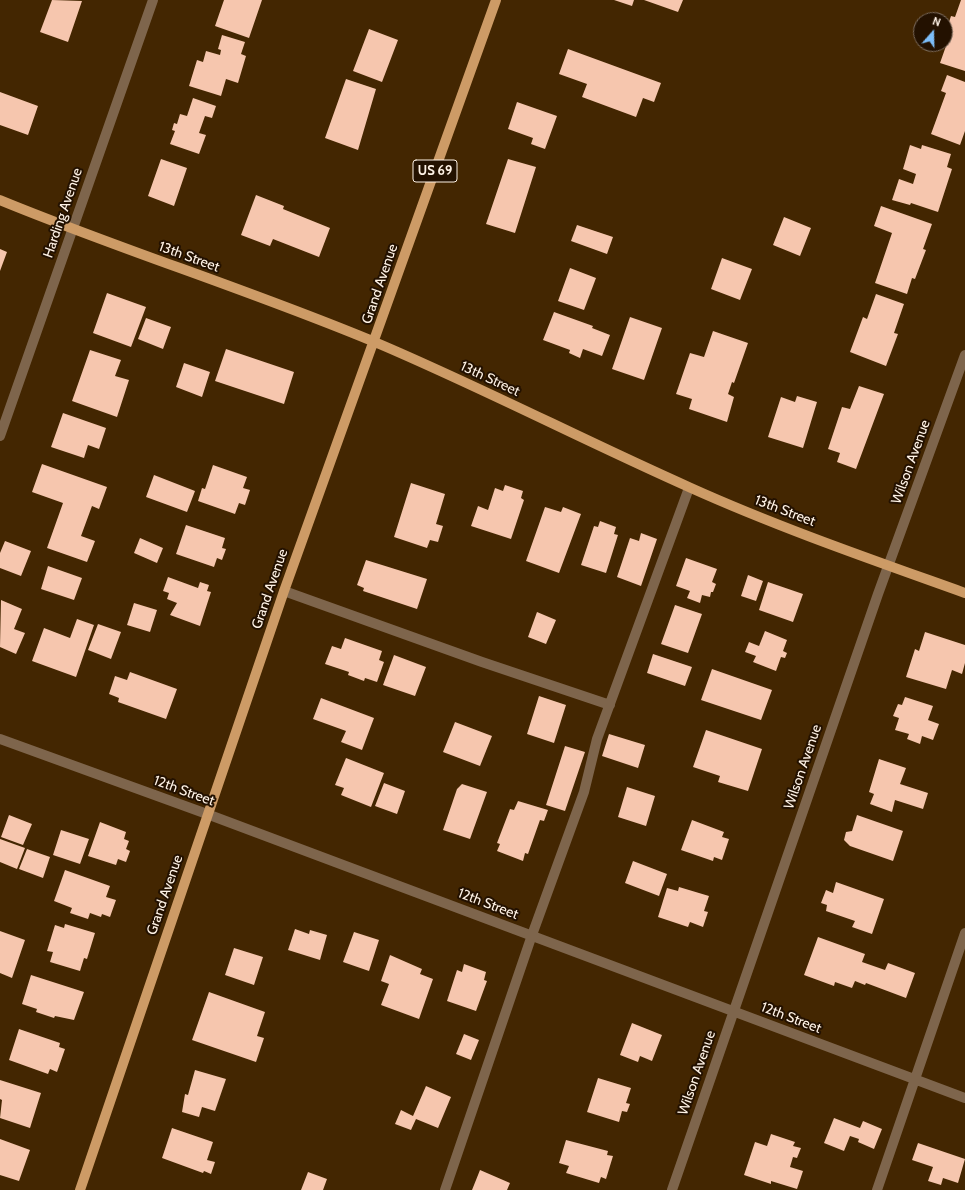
<!DOCTYPE html>
<style>
body{margin:0}
#map{position:relative;width:965px;height:1190px;overflow:hidden;background:#432601;font-family:Cabin,sans-serif}
canvas{display:block}
.north{position:absolute;left:913px;top:12px;width:40px;height:40px;box-sizing:border-box;background:#231100;border:1px solid #7b6b5c;border-radius:50%;rotate:20deg;font-size:11px;font-weight:700;line-height:16px;text-align:center;color:#fef2e5}
.north::after{content:'';display:block;margin:auto;width:14px;height:18px;background:#7dbef9;clip-path:polygon(50% 0,100% 100%,50% 72%,0 100%)}
</style>
<div id="map">
<canvas width="965" height="1190"></canvas>
<div class="north">N</div>
</div>
<script>
const ctx = document.querySelector('canvas').getContext('2d');
ctx.lineJoin = 'round';
function paint(path, color) {
  ctx.fillStyle = color;
  ctx.fill(path, 'evenodd');
}
function strokePath(path, color, width, dash) {
  ctx.strokeStyle = color;
  ctx.lineWidth = width;
  ctx.lineCap = dash ? 'butt' : 'round';
  ctx.setLineDash(dash || []);
  ctx.stroke(path);
}
function label(font, color, halo, rows, align = 'center') {
  ctx.font = font + ' Cabin,sans-serif';
  ctx.lineWidth = 4;
  ctx.setLineDash([]);
  ctx.textBaseline = 'middle';
  ctx.strokeStyle = halo;
  ctx.fillStyle = color;
  for (const [text, x, y, turn = 0] of rows) {
    ctx.save();
    ctx.translate(x, y);
    ctx.rotate((+turn || 0) * Math.PI / 180);
    ctx.textAlign = isNaN(turn) ? turn : align;
    if (halo) ctx.strokeText(text, 0, 0);
    ctx.fillText(text, 0, 0);
    ctx.restore();
  }
}
paint(new Path2D(`
 M52,0L82,1L68,42L40,32Z
 M224,0H262L249,38L215,26Z
 M614,0H634L632,6Z
 M644,0H683L678,12Z
 M961,0H965V71L940,63L946,46L941,44H945V34L951,16L955,17Z
 M369,29L398,40L382,82L353,71Z
 M222,35L245,42L241,54L246,56L238,83L226,79L221,96L189,86L197,60L203,62L206,51L220,55L221,50L218,49Z
 M568,49L661,83L654,102L643,98L636,117L582,97L587,84L559,74Z
 M947,75L965,82V131L960,145L931,134L946,93L941,91Z
 M346,79L376,89L358,150L325,138Z
 M0,92L38,106L28,135L0,125Z
 M193,98L216,106L212,118L205,116L199,133L206,135L199,154L170,144L175,131L172,130L174,123L177,124L180,114L187,116Z
 M517,102L557,116L545,149L531,144L533,138L508,129Z
 M910,145L921,149L922,145L951,154L947,167L952,169L938,212L911,203L910,205L892,200L899,179L913,184L916,174L903,169Z
 M161,159L187,168L174,206L148,196Z
 M508,159L536,167L515,233L486,224Z
 M256,195L284,206L283,209L330,228L319,257L273,239L270,246L241,235Z
 M881,206L932,224L923,249L926,250L915,279L912,278L907,294L875,283L892,233L874,226Z
 M784,217L811,228L800,256L773,245Z
 M577,225L613,237L607,254L571,241Z
 M0,249L7,252L0,271Z
 M722,258L752,269L740,300L711,289Z
 M570,268L596,278L584,310L558,301Z
 M107,293L146,307L131,347L93,333Z
 M876,294L904,304L894,333L898,334L886,366L850,352L863,317L867,319Z
 M554,312L593,326L592,328L610,335L602,356L583,349L580,358L569,353L570,350L543,340Z
 M630,317L662,328L644,380L612,369Z
 M146,318L171,327L163,349L138,339Z
 M713,331L748,343L734,383L732,382L728,394L734,397L727,422L689,409L692,399L676,394L690,353L704,357Z
 M226,349L294,372L284,404L215,381Z
 M90,350L121,360L115,376L129,380L117,417L72,401Z
 M184,363L210,372L202,397L176,387Z
 M859,386L884,394L856,469L837,462L840,453L828,449L842,407L850,409Z
 M797,396L817,402L803,448L768,437L781,397L795,402Z
 M63,413L106,428L99,449L88,445L84,458L51,447Z
 M42,464L107,487L99,509L92,506L81,536L95,541L87,562L47,548L63,503L32,492Z
 M213,465L247,477L243,488L250,490L245,505L239,503L235,514L198,501L202,488L205,489Z
 M154,475L195,491L187,512L146,497Z
 M411,483L445,494L436,524L443,526L438,542L430,540L427,548L394,537Z
 M505,485L523,491L521,498L524,500L511,539L471,526L478,506L488,510L495,488L503,491Z
 M545,507L561,512L563,507L581,514L559,573L526,561Z
 M600,521L616,527L614,534L618,535L606,573L581,565L594,526L598,527Z
 M186,525L225,538L222,548L226,549L222,560L217,558L214,567L176,554Z
 M641,533L657,539L641,586L617,577L630,538L639,541Z
 M140,538L163,548L157,563L134,553Z
 M5,541L31,551L21,576L0,568V553Z
 M686,558L717,569L712,582L716,584L713,592H711L710,597L702,595L700,603L687,598L690,591L676,586Z
 M366,560L427,579L417,609L363,591L364,588L357,585Z
 M48,566L82,578L74,600L41,589Z
 M748,575L763,581L756,601L741,596Z
 M168,577L198,588L200,582L209,585L207,591L211,592L200,626L170,615L177,603L167,599L169,593L163,591Z
 M768,582L803,594L793,622L759,610Z
 M1,600L22,609L14,629L25,633L16,654L0,647Z
 M134,603L157,610L150,632L127,625Z
 M675,605L702,614L688,653L661,644Z
 M537,612L556,620L546,644L528,637Z
 M77,619L94,625L76,677L32,661L44,628L70,638Z
 M98,624L121,632L111,659L88,650Z
 M765,631L787,640L783,651L787,653L785,658L781,657L776,671L753,662L756,656L745,652L749,642L759,646Z
 M925,632L965,645V663L962,674L952,670L946,689L906,677L915,649L919,651Z
 M345,638L382,651L379,660L384,662L377,682L365,678L364,681L348,675L349,672L325,664L332,646L341,649Z
 M653,654L692,667L685,686L647,673Z
 M394,655L426,667L415,696L383,685Z
 M712,669L772,690L761,720L701,700Z
 M130,672L177,689L166,719L118,702L119,698L109,694L115,676L127,680Z
 M539,696L566,705L554,743L527,734Z
 M905,697L933,706L928,720L939,724L933,740L922,736L920,744L907,739L909,734L895,730L899,718L893,716L898,704L902,705Z
 M321,698L374,718L362,750L341,742L346,731L313,719Z
 M455,722L492,736L480,766L443,752Z
 M706,730L762,749L748,791L718,782L720,776L693,767Z
 M609,734L645,745L638,768L602,756Z
 M565,746L585,752L565,811L546,805Z
 M346,758L384,773L371,807L341,795L344,788L335,785Z
 M879,759L906,768L900,784L928,793L923,809L895,800L892,812L870,804L874,794L869,792Z
 M384,783L405,791L397,814L375,806Z
 M462,784L487,792L470,839L443,830L457,789Z
 M627,787L655,796L646,826L618,817Z
 M518,801L548,810L544,821L540,820L528,854L525,853L523,861L497,851L500,844L497,843L510,809L514,810Z
 M9,815L32,824L23,845L1,837Z
 M857,815L903,831L893,861L850,846L844,840L846,832L852,831Z
 M692,820L724,832L722,837L729,839L722,860L714,857L713,861L681,850Z
 M100,822L126,832L124,839L129,841L126,849L130,851L126,862L118,859L116,865L88,856Z
 M61,830L89,839L80,864L53,855Z
 M0,839L25,848L17,869L0,862Z
 M27,849L50,857L43,878L19,869Z
 M633,861L667,874L659,896L625,883Z
 M65,870L110,886L106,897L116,900L110,917L102,914L101,917L90,913L88,919L70,913L72,908L54,901Z
 M836,882L884,899L872,934L852,927L855,921L826,911L827,905L821,903L826,890L833,893Z
 M679,887L709,896L704,911L708,912L703,927L690,922L688,927L658,917L667,888L678,891Z
 M65,924L95,933L87,959L84,958L80,971L50,962L53,952L47,951L55,925L64,928Z
 M295,929L309,934L310,930L327,935L320,960L288,950Z
 M0,931L25,940L12,978L0,973Z
 M354,932L379,940L369,971L343,962Z
 M818,937L865,954L862,962L885,970L888,963L915,973L906,998L866,983L865,985L855,981L852,988L835,982L834,986L804,975Z
 M234,948L263,957L254,985L225,975Z
 M390,955L422,969L420,974L433,979L419,1019L381,1005L389,984L381,981Z
 M464,964L486,972L484,980L487,981L476,1011L447,1001L457,970L462,972Z
 M31,975L84,992L74,1020L55,1016L54,1018L36,1012L37,1009L22,1004Z
 M209,992L265,1012L257,1036L264,1038L256,1062L192,1040Z
 M632,1023L662,1035L652,1061L640,1056L638,1062L620,1055Z
 M19,1029L60,1043L59,1047L65,1049L57,1072L50,1069L48,1074L9,1060Z
 M464,1034L479,1040L471,1060L456,1054Z
 M195,1070L226,1079L215,1111L202,1107L199,1117L182,1112L185,1094L188,1095Z
 M598,1078L631,1088L626,1103L630,1104L627,1112L622,1111L619,1122L587,1112Z
 M0,1080L41,1093L30,1128L0,1118L2,1100L0,1099Z
 M426,1086L451,1097L438,1128L416,1119L411,1130L395,1124L401,1110L413,1116Z
 M834,1118L860,1128L863,1121L882,1129L874,1149L858,1142L859,1139L850,1136L844,1151L824,1143Z
 M172,1128L213,1142L207,1160L215,1162L211,1174L204,1171L203,1173L162,1158Z
 M771,1134L795,1142L793,1146L801,1148L797,1158L793,1157L790,1167L803,1171L797,1189L771,1181V1184L744,1175L755,1142L767,1146Z
 M0,1139L30,1150L19,1181L0,1175Z
 M566,1140L608,1151L607,1155L613,1156L606,1179L601,1177L599,1183L566,1173L569,1166L559,1163Z
 M918,1143L965,1159L958,1183L943,1178L941,1185L928,1181L933,1167L912,1160Z
 M480,1170L510,1183L507,1190H472Z
 M308,1172L327,1179L323,1190H301Z`), '#f6c6ae');
strokePath(new Path2D(`
 M0,436L153,0
 M284,591L482,662L610,705
 M0,739L207,814L965,1098
 M445,1190L532,935L584,792L597,739L689,488
 M672,1190L878,594L965,355
 M877,1190L965,933`), '#7e654c', 10);
strokePath(new Path2D(`
 M0,200C124,251 253,291 377,343C483,388 585,441 691,488C780,528 873,560 965,593
 M80,1190L284,591L496,0`), '#cd9b66', 10);
for (const [x, y, w] of [
 [435,171,44]
]) {
  const box = new Path2D();
  box.roundRect(x - w / 2, y - 11, w, 22, 3);
  ctx.fillStyle = '#231100';
  ctx.fill(box);
  strokePath(box, '#fef2e5', 1);
}
label('bold 13px', '#fef2e5', null, [
 ["US 69",435,171]
]);
label('14px', '#fef2e5', '#231100', [
 ["Harding Avenue",63,213,-71],
 ["13th Street",189,257,20],
 ["Grand Avenue",380,284,-71],
 ["13th Street",490,379,25],
 ["Wilson Avenue",911,462,-70],
 ["13th Street",785,511,21],
 ["Grand Avenue",270,589,-71],
 ["Wilson Avenue",803,767,-71],
 ["12th Street",184,791,20],
 ["Grand Avenue",165,895,-71],
 ["12th Street",488,904,21],
 ["12th Street",791,1018,21],
 ["Wilson Avenue",697,1073,-71]
]);
</script>
